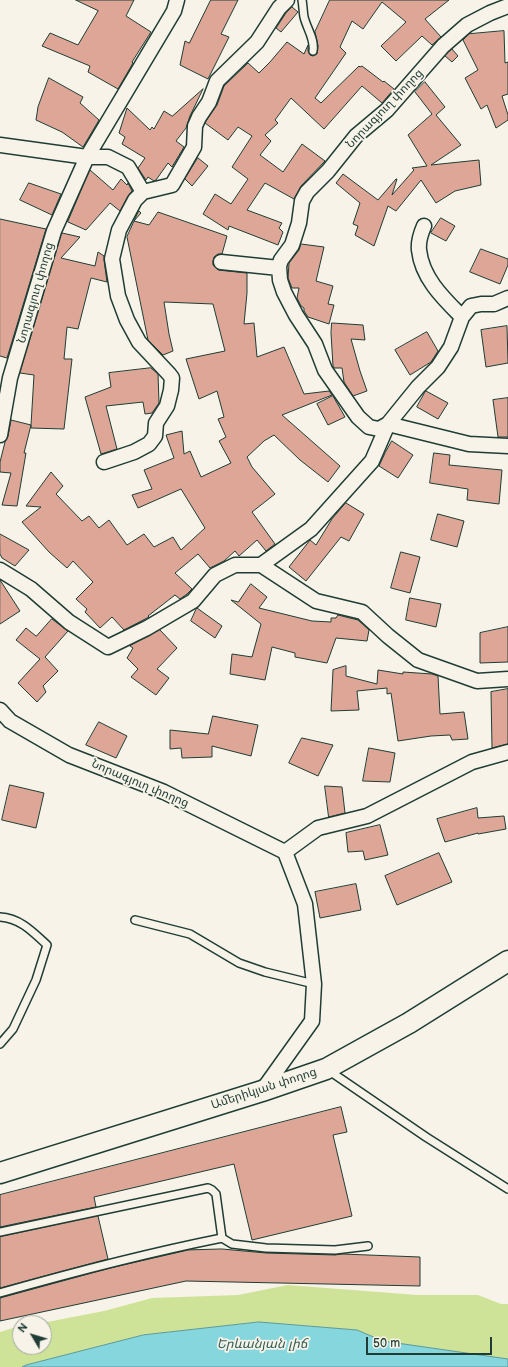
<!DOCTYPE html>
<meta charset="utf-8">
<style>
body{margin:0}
#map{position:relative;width:508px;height:1367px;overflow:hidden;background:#f7f3e8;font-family:"Balsamiq Sans",sans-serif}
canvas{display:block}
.north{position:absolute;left:12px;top:1315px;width:40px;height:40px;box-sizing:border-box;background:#f7f3e8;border:1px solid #a1aaa0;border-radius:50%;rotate:308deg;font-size:11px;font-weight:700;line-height:16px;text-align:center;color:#1f3d34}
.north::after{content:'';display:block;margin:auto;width:14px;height:18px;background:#1f3d34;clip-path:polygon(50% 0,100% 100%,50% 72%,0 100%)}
.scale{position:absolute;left:366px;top:1337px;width:126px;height:18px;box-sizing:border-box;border:2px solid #1f3d34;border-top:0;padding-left:5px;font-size:12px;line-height:14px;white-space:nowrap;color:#1f3d34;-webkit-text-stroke:3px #f7f3e8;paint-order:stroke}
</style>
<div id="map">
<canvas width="508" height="1367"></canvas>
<div class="north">N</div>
<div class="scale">50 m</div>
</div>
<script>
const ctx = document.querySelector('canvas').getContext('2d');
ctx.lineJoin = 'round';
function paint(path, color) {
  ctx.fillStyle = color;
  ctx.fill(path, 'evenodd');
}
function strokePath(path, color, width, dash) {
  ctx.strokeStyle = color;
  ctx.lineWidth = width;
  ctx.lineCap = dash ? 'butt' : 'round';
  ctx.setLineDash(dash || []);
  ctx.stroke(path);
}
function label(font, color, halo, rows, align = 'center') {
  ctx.font = font + ' "Balsamiq Sans","Noto Sans Armenian",sans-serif';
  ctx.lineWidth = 3.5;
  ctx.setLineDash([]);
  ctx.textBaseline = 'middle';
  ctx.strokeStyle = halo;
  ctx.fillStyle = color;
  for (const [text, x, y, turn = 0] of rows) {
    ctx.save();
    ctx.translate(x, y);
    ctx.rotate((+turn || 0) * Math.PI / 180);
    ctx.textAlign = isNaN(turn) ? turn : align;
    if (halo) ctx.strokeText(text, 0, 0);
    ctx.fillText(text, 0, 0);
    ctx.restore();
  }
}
paint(new Path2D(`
 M288,1285L417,1295H478L501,1304H508V1359L383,1341L357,1330L259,1322L143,1335L26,1365L22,1367H0V1332L20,1326V1347H44V1323H42L104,1311L152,1298L238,1295Z`), '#cee398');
const water = new Path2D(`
 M259,1322L357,1330L383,1341L508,1359V1367H22L26,1365L143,1335Z`);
paint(water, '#85d6dd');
strokePath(water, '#5c9999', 1);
const building = new Path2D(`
 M76,0H134L126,16L151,32L132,62L133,63L118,89L88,72L90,66L42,46L50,33L78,45L98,11Z
 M211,0H238L221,34L229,37L208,79L180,65L185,41L189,43Z
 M330,0H449L425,19L441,37L432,45L422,36L396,61L381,46L406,22L382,2L363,29L352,21L340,47L346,53L315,98L321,103L359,66L360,67L362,66L383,82L384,81L394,89L382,103L362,86L324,129L291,98L275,120L278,123L265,135L271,141L260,155L283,172L302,144L325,161L301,186L294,199L265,183L247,210L282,223L279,228L283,232L278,245L229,226L228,230L203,214L215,194L231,204L248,179L232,167L252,136L238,127L228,140L205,123L206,121L217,105L224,86L248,63L259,73L270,62L287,42L304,54L308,45V51L310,55L313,56L317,54L318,46L315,32Z
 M292,7L298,12L281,32L276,28L286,13Z
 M504,31L505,63L508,62V94L502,96L508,115V120L496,128L487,105L481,109L465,78L478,70L463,40L469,34Z
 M452,49L458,56L452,62L445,56Z
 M49,78L83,97L80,103L99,120L83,147L62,132L36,120L38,107Z
 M425,82L445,107L436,115L461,145L431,165L479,160L481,185L455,191L436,203L421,180L396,211L388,206L374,246L355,235L358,226L353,224L360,203L336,183L343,174L378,200L396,179H397L392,195L414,170L412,168L427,166L408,135L432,114L415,92Z
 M203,89L190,116L186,128L176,141L184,147L172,167L168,163L156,180L154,181L148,177L146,180L138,168L145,158L122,144L125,137L119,133L127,108L150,130L152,127L154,129L164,111L172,116Z
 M198,158L208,166L192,186L185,179Z
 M90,170L113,190L121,179L127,185L128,183L132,191L128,196L120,211L110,203L86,230L68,222Z
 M29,183L61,194L52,215L20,200Z
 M139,211L141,213L134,221L149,225L158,212L227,236L222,254H218L214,257L213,261V265L218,270L247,273V293L244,324L254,323L257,357L284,347L304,394L329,391L332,395L282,415L340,466L328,482L300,460L274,435L264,441L247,457L252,467L275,494L252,512L275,544L266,551L257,540L239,556L235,551L224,561L210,568L198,554L175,573L192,589L187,594L180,599L175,595L148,616L149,617L124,630L112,617L100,628L85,612L87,609L76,599L93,582L73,561L67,568L49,552L22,522L41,507L26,506L51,472L63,486L56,494L82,521L89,516L99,528L109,520L127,545L144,534L154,547L173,537L181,550L205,528L181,489L138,508L132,495L152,489L144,470L174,458L166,435L182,431L184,454L190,451L201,477L231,463L219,441L226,437L218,419L224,417L217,391L199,399L186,359L225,351L213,304L164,302L169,334L173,351L163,355L148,340L127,237Z
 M441,218L455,226L446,241L431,233Z
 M0,219L46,229L7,358L0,356Z
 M62,233L80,237L61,258L95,266L98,252L104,256V260L107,282L91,278L78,329L67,327L64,359H72L64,429L31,428V425L24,453H26L17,506L2,505L11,473L0,472V462L5,442L8,436L11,420L31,425L34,375L20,373Z
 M301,244L324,247L316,281L333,286L328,304L334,305L329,324L308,317L304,311V308L301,306L297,298L299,288H292L288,278L289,263L299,250Z
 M481,249L508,259V265L500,284L470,272Z
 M332,323L363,325L365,340L351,339L360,371L367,391L353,396L344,382L342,368H334L333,366L331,333Z
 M507,326L508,363L486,367L481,330Z
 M427,332L438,351L431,362L410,375L395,350Z
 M151,368L158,374L159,403L152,413L145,414L143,402L106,406L117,449L101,454L85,397L111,387L109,373Z
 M426,391L448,403L438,419L417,407Z
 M333,396L345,417L328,425L317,404Z
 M508,398V437H498L493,400Z
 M392,441L413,455L398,478L379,466L385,453Z
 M434,453L450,455L449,465L502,470L499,504L467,500L468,489L430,483Z
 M346,503L364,514L349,541L341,537L306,581L289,567L310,540L316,545L332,519Z
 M438,514L464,521L457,547L431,540Z
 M0,534L29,550L15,566L2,558L0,554Z
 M401,552L420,557L410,593L391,588Z
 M0,580L20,611L0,624Z
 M251,584L267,597L259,608L312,621L331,622V618H336L338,615L358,620L369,630L367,641L336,638L327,663L295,657V653L272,647L265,680L230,674L232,654L252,657L261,624L231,600L238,602Z
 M410,598L441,604L436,627L406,620Z
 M197,608L222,626L215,638L191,621Z
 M52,619L68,631L45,657L58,671L43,686L46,692L37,702L18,683L40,659L16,640L26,628L36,636Z
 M508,627V662L480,663V633Z
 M160,630L177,648L157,669L169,678L156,695L131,677L138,669L127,658L133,648L130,646Z
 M346,666V676L377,684L378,670L403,674V672L432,674L438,676L440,714L464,712L468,739L452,740L450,735L431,736L398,741L391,693L387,694V688L357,691L359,710L331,711L333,670Z
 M508,689V744L492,748L491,692Z
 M213,716L258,725L251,756L212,746V757L182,758L181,748L170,749V730L208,734Z
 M99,722L127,736L116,758L86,745Z
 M302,738L333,745L318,776L289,763Z
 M369,748L395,753L390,782L363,781Z
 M10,785L44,793L36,828L2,820Z
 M325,786L342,787L345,813L329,817Z
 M477,808L478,818L504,816L506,829L478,834V833L445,842L437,819Z
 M380,825L388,855L365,860L363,851L348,852L346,833Z
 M439,853L452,882L397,905L385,876Z
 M356,884L361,910L320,918L315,892Z
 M341,1107L347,1132L333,1135L352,1216L252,1240L234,1164L94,1197L96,1207L0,1227V1195Z
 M98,1216L108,1259L0,1288V1237Z
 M222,1249L266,1253L335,1255L342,1254L420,1257V1286L186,1281L0,1321V1298L110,1268L188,1250Z`);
paint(building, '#dea697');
strokePath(building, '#1f3d34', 1);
const lane = new Path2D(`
 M302,0C303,5 303,11 304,17C307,29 315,39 313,51
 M0,917C20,918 33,932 47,945L36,980L13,1029L0,1044
 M135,920L190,934L239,963L265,972L314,984
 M328,1070L426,1137L508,1189
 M0,1232L208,1188L212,1190L216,1194L222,1238C147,1253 74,1272 0,1293
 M222,1238L232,1244L266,1248L335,1250L368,1246`);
const street = new Path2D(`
 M508,6L490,13L467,25L443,46L387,110L356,136L328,171L307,192L302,201L299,223L292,245L281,260L279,266L280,280L284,292L296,315L315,344L325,370L358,417L369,427L379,429L388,424L469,444L508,446
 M0,145L87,157H108L128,167L143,192
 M424,226C421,233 418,241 419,250C422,278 443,298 462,317
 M221,262L279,268
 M0,435L10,378L54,231L87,157L174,11L177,0
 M104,462L134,452L149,444L155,436L156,423L167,406L171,390L172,378L169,374L139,342L127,320L118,296L112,259L119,230L135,200L143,192L172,185L194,147L195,126L199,117L209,102L217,81L257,42L279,8L287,0
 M261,565L316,601L362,612L388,636L418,660L477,681L508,679
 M0,570L31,589L69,622L108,647L147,628L193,601L215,575L235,565H261L311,529L372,461L388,424L418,387L438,367L451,347L462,317L471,306L481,304H494L508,298
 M0,710L10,721L69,755L164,792L285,852L305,904L314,984L312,1021L262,1091
 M285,852L318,828L367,816L472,762L508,752`);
const secondary = new Path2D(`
 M0,1173L262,1091L326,1069L409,1023L508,961`);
strokePath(lane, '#1f3d34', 10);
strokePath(street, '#1f3d34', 17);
strokePath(secondary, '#1f3d34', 23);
strokePath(lane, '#f7f3e8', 7);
strokePath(street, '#f7f3e8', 14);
strokePath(secondary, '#f7f3e8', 20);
label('12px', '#1f3d34', '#f7f3e8', [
 ["Նորագյուղ փողոց",385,109,-46],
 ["Նորագյուղ փողոց",36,293,-74],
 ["Նորագյուղ փողոց",140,784,23],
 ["Ամերիկյան փողոց",264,1089,-18]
]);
label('italic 13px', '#335c56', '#f7f3e8', [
 ["Երևանյան լիճ",262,1345]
]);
</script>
